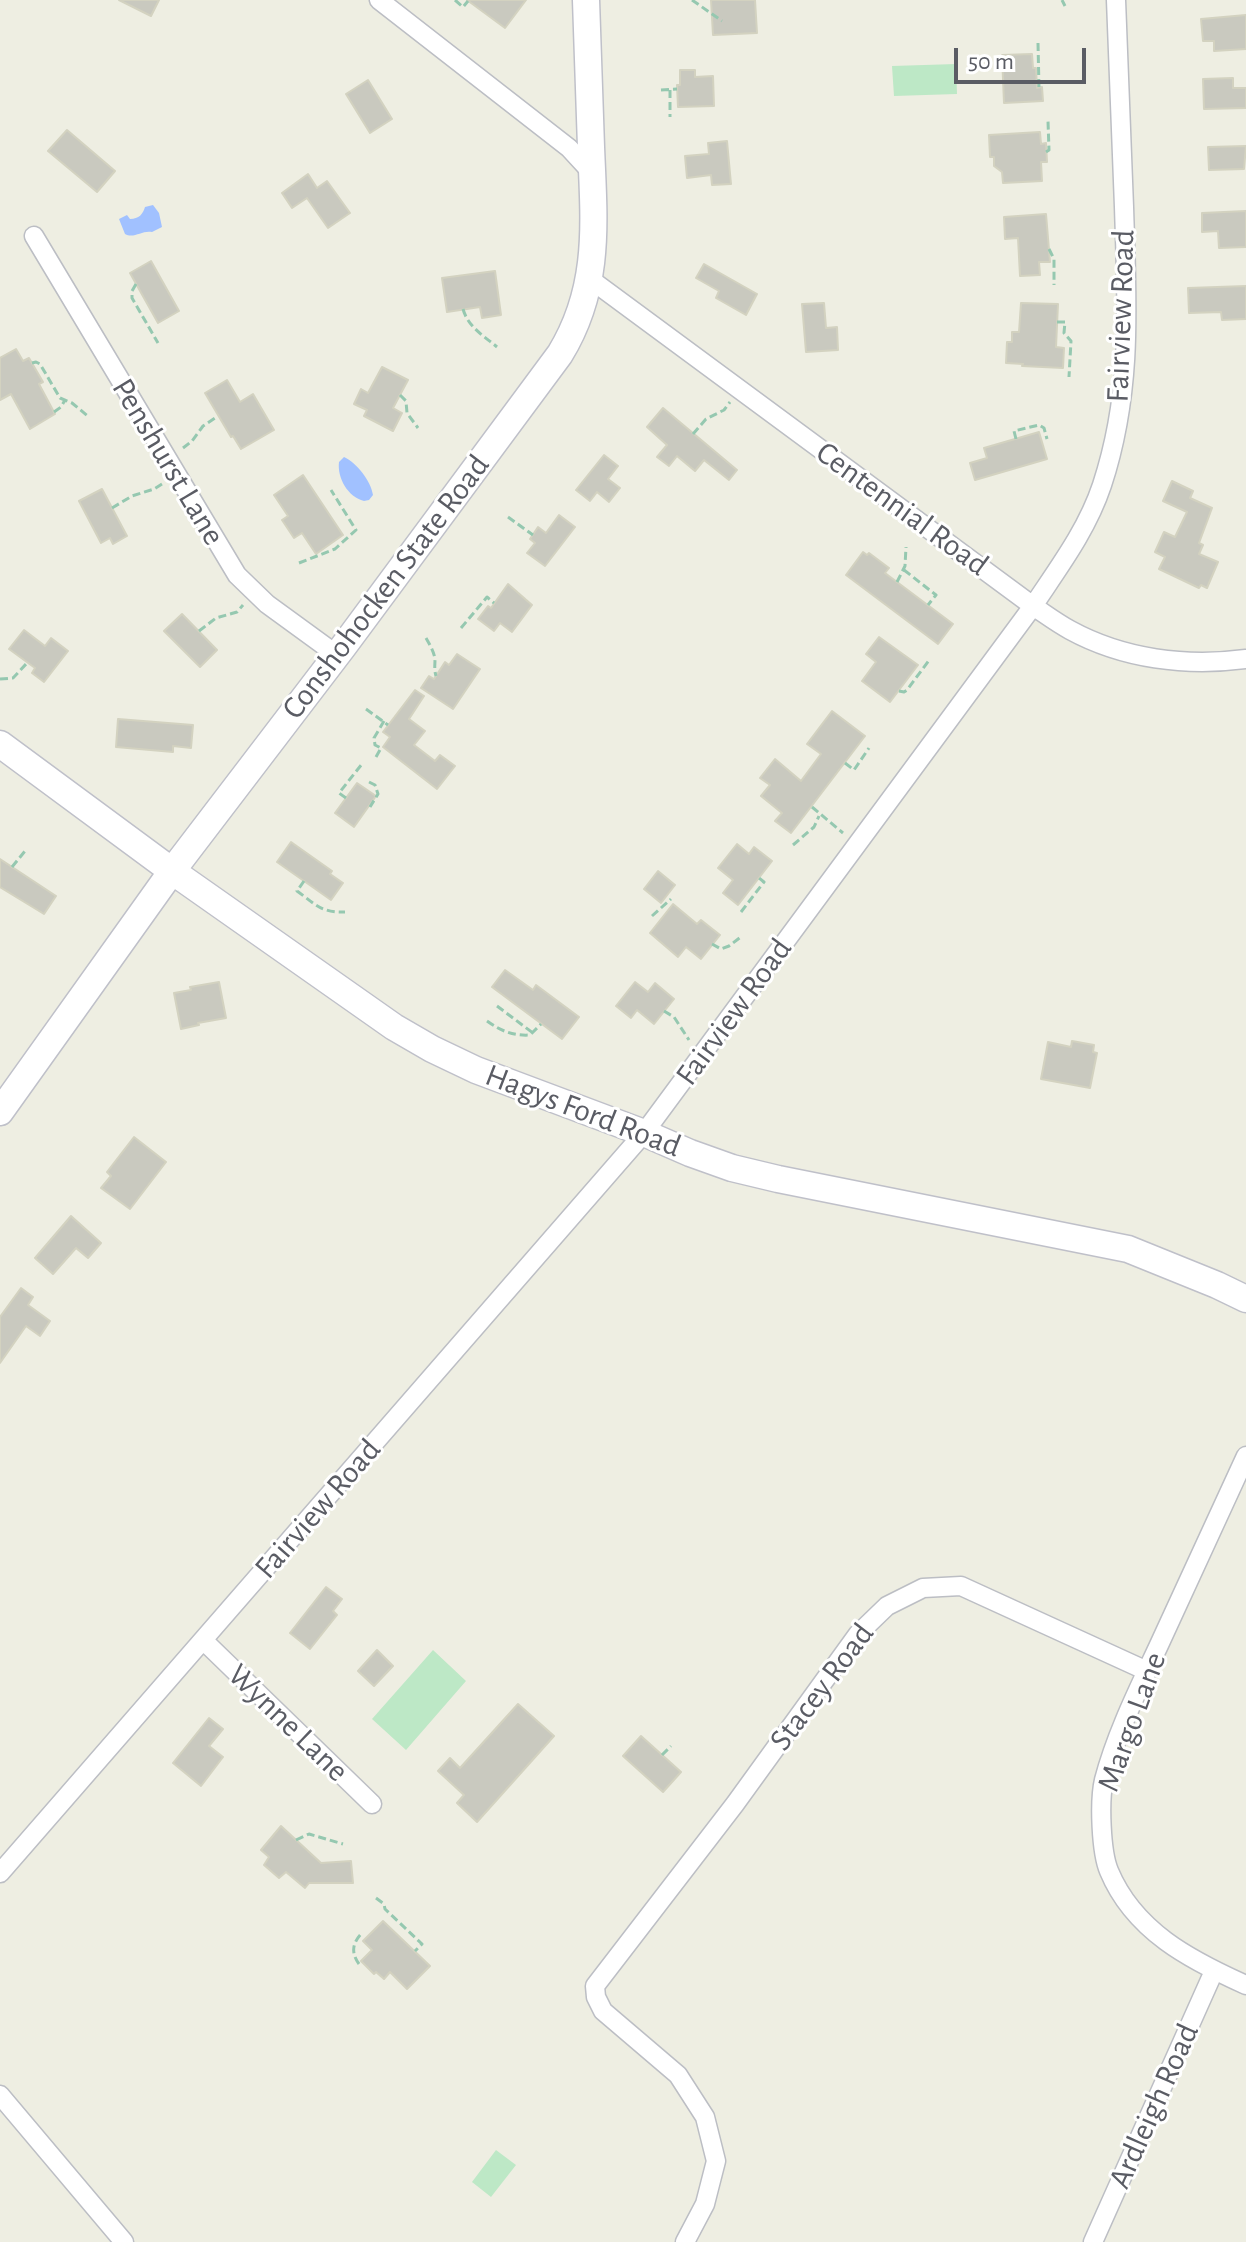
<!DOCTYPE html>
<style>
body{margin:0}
#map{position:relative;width:1246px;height:2242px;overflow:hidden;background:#eeeee2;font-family:"Alegreya Sans",sans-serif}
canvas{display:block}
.scale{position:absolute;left:954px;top:48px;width:132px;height:36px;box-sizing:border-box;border:4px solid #5a5c64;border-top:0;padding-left:10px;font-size:24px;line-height:28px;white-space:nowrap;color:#5a5c64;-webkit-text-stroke:6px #fff;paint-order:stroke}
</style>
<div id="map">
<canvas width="1246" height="2242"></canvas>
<div class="scale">50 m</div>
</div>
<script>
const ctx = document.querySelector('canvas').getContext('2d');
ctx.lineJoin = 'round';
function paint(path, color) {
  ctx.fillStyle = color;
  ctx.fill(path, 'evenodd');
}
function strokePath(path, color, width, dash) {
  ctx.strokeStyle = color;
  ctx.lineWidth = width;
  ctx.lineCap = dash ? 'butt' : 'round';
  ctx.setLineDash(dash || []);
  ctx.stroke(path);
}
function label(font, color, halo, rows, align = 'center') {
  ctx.font = font + ' "Alegreya Sans",sans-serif';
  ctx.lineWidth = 6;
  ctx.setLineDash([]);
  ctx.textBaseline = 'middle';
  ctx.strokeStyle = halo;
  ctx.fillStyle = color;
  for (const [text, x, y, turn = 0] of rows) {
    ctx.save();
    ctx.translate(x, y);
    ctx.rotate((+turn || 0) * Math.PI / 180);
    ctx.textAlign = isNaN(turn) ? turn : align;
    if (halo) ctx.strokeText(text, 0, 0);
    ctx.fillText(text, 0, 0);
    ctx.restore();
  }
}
paint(new Path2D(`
 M956,64L957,94L894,96L892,66Z
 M433,1650L466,1681L406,1750L372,1719Z
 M496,2150L516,2165L491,2197L472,2182Z`), '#bde8c6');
paint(new Path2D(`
 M153,205L159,213L162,227L152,232C142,230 134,239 125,234L119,219L127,215L130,219C139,219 143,214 145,207Z
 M344,457C357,463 371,481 373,495L369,500L364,501C348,497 337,478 339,462Z`), '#a1c1ff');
const building = new Path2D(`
 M119,0H159L151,16Z
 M467,0H526L505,28Z
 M711,0H755L757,33L713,35Z
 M1246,15V49L1214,51V41H1203L1201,19Z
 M1032,54L1033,68H1036L1037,88L1042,87L1043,101L1004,103L1002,55Z
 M680,70H695V77L713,76L714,106L678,107L677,85H680Z
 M1233,78V88H1246V108L1204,109L1203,79Z
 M368,80L392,119L370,133L346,94Z
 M67,130L115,171L97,192L48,151Z
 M1040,132L1041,144L1046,143L1047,162H1041L1042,181L1003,183L1002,172L994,166V157H990L989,135Z
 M727,141L731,184L712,185L711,175L687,178L685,156L709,154L708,143Z
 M1246,146L1244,169L1209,170L1208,147Z
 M308,174L317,188L327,181L350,213L328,228L307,198L292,208L282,193Z
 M1246,211V247L1219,248L1218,231L1202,232V213Z
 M1046,214L1050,262H1039L1040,275L1020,276L1018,238L1005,239L1004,217Z
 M151,261L179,311L158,323L130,273Z
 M704,264L757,294L746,315L716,298L719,291L696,278Z
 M495,271L501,315L482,318L480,307L447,312L442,278Z
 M1246,286V319L1222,320L1221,312L1189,313L1188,288Z
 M824,303L826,328L837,327L838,350L806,352L802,304Z
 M1021,303L1058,304L1056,347L1064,348L1063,368L1022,366L1023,364L1006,363L1007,342H1012V332H1019Z
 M16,349L23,361L29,358L43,382L39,384L55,414L30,429L11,394L0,400V358Z
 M382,367L408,380L393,408L402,413L393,431L364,416L367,410L354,404L361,389L368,393Z
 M227,380L240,402L253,394L274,430L241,449L233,436L231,437L205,393Z
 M663,408L737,470L729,480L704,460L695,471L677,456L669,466L657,457L667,445L647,427Z
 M1039,432L1047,459L975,480L970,463L987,458L984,448Z
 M604,455L618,466L608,479L620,488L609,502L597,492L590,501L576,490Z
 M303,475L343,535L316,554L302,533L294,538L282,520L288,516L274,495Z
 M1172,481L1193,491L1190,498L1212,508L1199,543L1203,545L1199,554L1218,562L1207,588L1201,585L1199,588L1159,569L1165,557L1155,552L1164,532L1175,537L1187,512L1163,501Z
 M102,489L127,536L113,544L110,538L101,543L79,501Z
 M559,515L575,527L545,566L527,553L535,543L530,539L538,527L546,533Z
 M863,552L867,555L869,553L889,568L885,573L953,624L938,644L846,575Z
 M508,584L532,605L512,632L500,623L494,631L478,619L488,606L491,608Z
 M182,614L217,650L200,667L164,631Z
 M24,630L45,646L51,638L68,651L44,682L32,673L35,668L9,649Z
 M879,637L918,665L890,702L862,681L876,662L866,654Z
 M457,654L480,669L453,709L421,688L429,676L434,679L445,662L449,665Z
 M415,690L424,696L409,719L425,731L414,745L435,761L440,755L455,766L437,789L383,747L390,737L383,732Z
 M832,711L865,736L791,833L775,821L782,813L761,796L770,785L760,778L775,759L801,781L821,754L807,744Z
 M118,719L193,725L191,748L173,746V752L116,747Z
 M357,783L376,796L354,827L335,813Z
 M291,842L332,871L330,874L343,883L331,900L277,862Z
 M737,844L749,854L754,847L772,861L738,905L723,893L733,880L718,868Z
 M0,859L56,896L44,914L0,887Z
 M658,871L675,885L661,903L644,889Z
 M673,904L697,924L701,920L720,935L701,959L686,947L678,957L650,933Z
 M505,970L533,990L536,985L579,1017L562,1039L492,987Z
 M219,982L226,1018L198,1023L199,1025L181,1029L174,993L191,990L190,987Z
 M635,982L648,992L655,983L674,999L654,1024L637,1010L631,1018L616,1006Z
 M1072,1041L1094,1045L1093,1052L1097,1053L1090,1088L1041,1079L1048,1042L1071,1047Z
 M134,1137L166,1162L130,1209L101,1188L111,1176L107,1172Z
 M71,1216L101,1243L88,1258L76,1248L53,1274L35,1258Z
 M21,1288L33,1297L28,1305L50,1321L40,1336L26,1326L0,1363V1317Z
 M326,1587L342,1599L333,1611L337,1615L310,1649L290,1633Z
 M377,1650L393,1666L374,1686L358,1671Z
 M518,1704L554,1736L477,1822L457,1803L464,1795L438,1771L450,1758L460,1768Z
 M209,1718L223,1729L209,1746L223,1757L201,1786L173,1763Z
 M641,1736L681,1772L663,1792L623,1756Z
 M281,1826L321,1863L351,1861L353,1883H309L305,1888L286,1872L279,1878L264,1865L269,1857L261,1850Z
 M383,1921L430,1966L407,1989L390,1972L384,1979L376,1972L374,1974L361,1961L372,1950L363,1941Z`);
paint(building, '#c9c9bf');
strokePath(building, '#d3d2c0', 2);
const street = new Path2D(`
 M379,0L569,148L592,173
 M34,236L237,575L267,604L337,655
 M590,279L1033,606C1045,614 1057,623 1070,630C1123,659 1186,667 1246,659
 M1246,1456C1217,1519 1188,1582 1159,1645C1139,1688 1116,1734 1104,1780C1099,1801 1101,1852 1109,1871C1134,1931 1190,1960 1246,1985
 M204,1641L372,1804
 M0,1873L644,1133L1033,606C1059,567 1087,530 1102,485C1133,391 1127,304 1124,207C1121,138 1119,69 1116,0
 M0,2095L124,2242
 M685,2242L705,2204L716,2161L705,2117L678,2075L603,2011L596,1997L595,1986L735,1804L858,1634L887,1606L923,1588L961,1586L1147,1671
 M1093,2242L1214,1971`);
const secondary = new Path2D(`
 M0,744L172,871L394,1027L432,1049L476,1070L644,1133L690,1153L732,1168L778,1179L1128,1249L1217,1285L1246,1299
 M0,1112L172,871L343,647L560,354C601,287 594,222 591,147C589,98 588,49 586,0`);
strokePath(street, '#bcbec4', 21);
strokePath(secondary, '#bfc0c9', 29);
strokePath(new Path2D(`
 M455,0L463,7L468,1
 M692,0L722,21
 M1062,0L1065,6
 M1038,43L1039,88
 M661,90L677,89
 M670,90V117
 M1046,152L1049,150L1048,121
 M1049,249L1054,259V285
 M136,284L132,291V298L158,343
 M463,309C468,327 484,336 497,347
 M1057,322H1065L1064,333L1071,341L1069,377
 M32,363L36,362L40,364L60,398L72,403L89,417
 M400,395L406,401L407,413L418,428
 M54,412L61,407L65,400
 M693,434L706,419L724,410L730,402
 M1016,439L1014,431L1039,425L1044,428L1047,439
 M183,448L192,441L203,426L218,416
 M112,508L132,496L154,489L162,484
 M508,517L533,535
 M299,563L335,549L356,530L331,490
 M904,570L936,595L928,605
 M897,582L905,566L906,547
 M461,628L487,597L494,603
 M199,631L216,618L237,612L243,605
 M426,638C430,645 434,652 435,659C435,666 434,669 436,676
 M0,679L13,678L27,663
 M899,691L904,692L907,690L930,659
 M366,709L388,725
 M376,757L381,748L375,745L374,738L384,721
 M845,763L854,770L869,748
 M369,782L375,785L378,794L370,807
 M346,798L339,793L362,764
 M812,807L843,833
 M793,845L814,827L819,816
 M12,867L25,851
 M304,881L297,891C315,904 321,913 345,912
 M741,912L764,882L759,878
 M652,916L671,899
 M712,944L721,949L729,946L742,936
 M497,1006L533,1033
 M664,1011L674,1017L689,1040
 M487,1021C501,1031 513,1036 530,1035L541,1024
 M662,1755L671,1746
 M296,1840L309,1834L343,1844
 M376,1898L384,1904L385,1909L422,1944L415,1951
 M359,1964C351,1953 352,1943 362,1933`), '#95c8b0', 3, [8, 4]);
strokePath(street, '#fff', 18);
strokePath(secondary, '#fff', 26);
label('32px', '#5a5c64', '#fff', [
 ["Fairview Road",1121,316,-88],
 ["Penshurst Lane",168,462,59],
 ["Centennial Road",902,509,36],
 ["Conshohocken State Road",386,587,-53],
 ["Fairview Road",734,1012,-54],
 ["Hagys Ford Road",583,1111,21],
 ["Fairview Road",318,1509,-49],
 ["Stacey Road",822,1687,-53],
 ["Margo Lane",1132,1722,-70],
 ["Wynne Lane",288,1723,44],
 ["Ardleigh Road",1154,2106,-66]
]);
</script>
